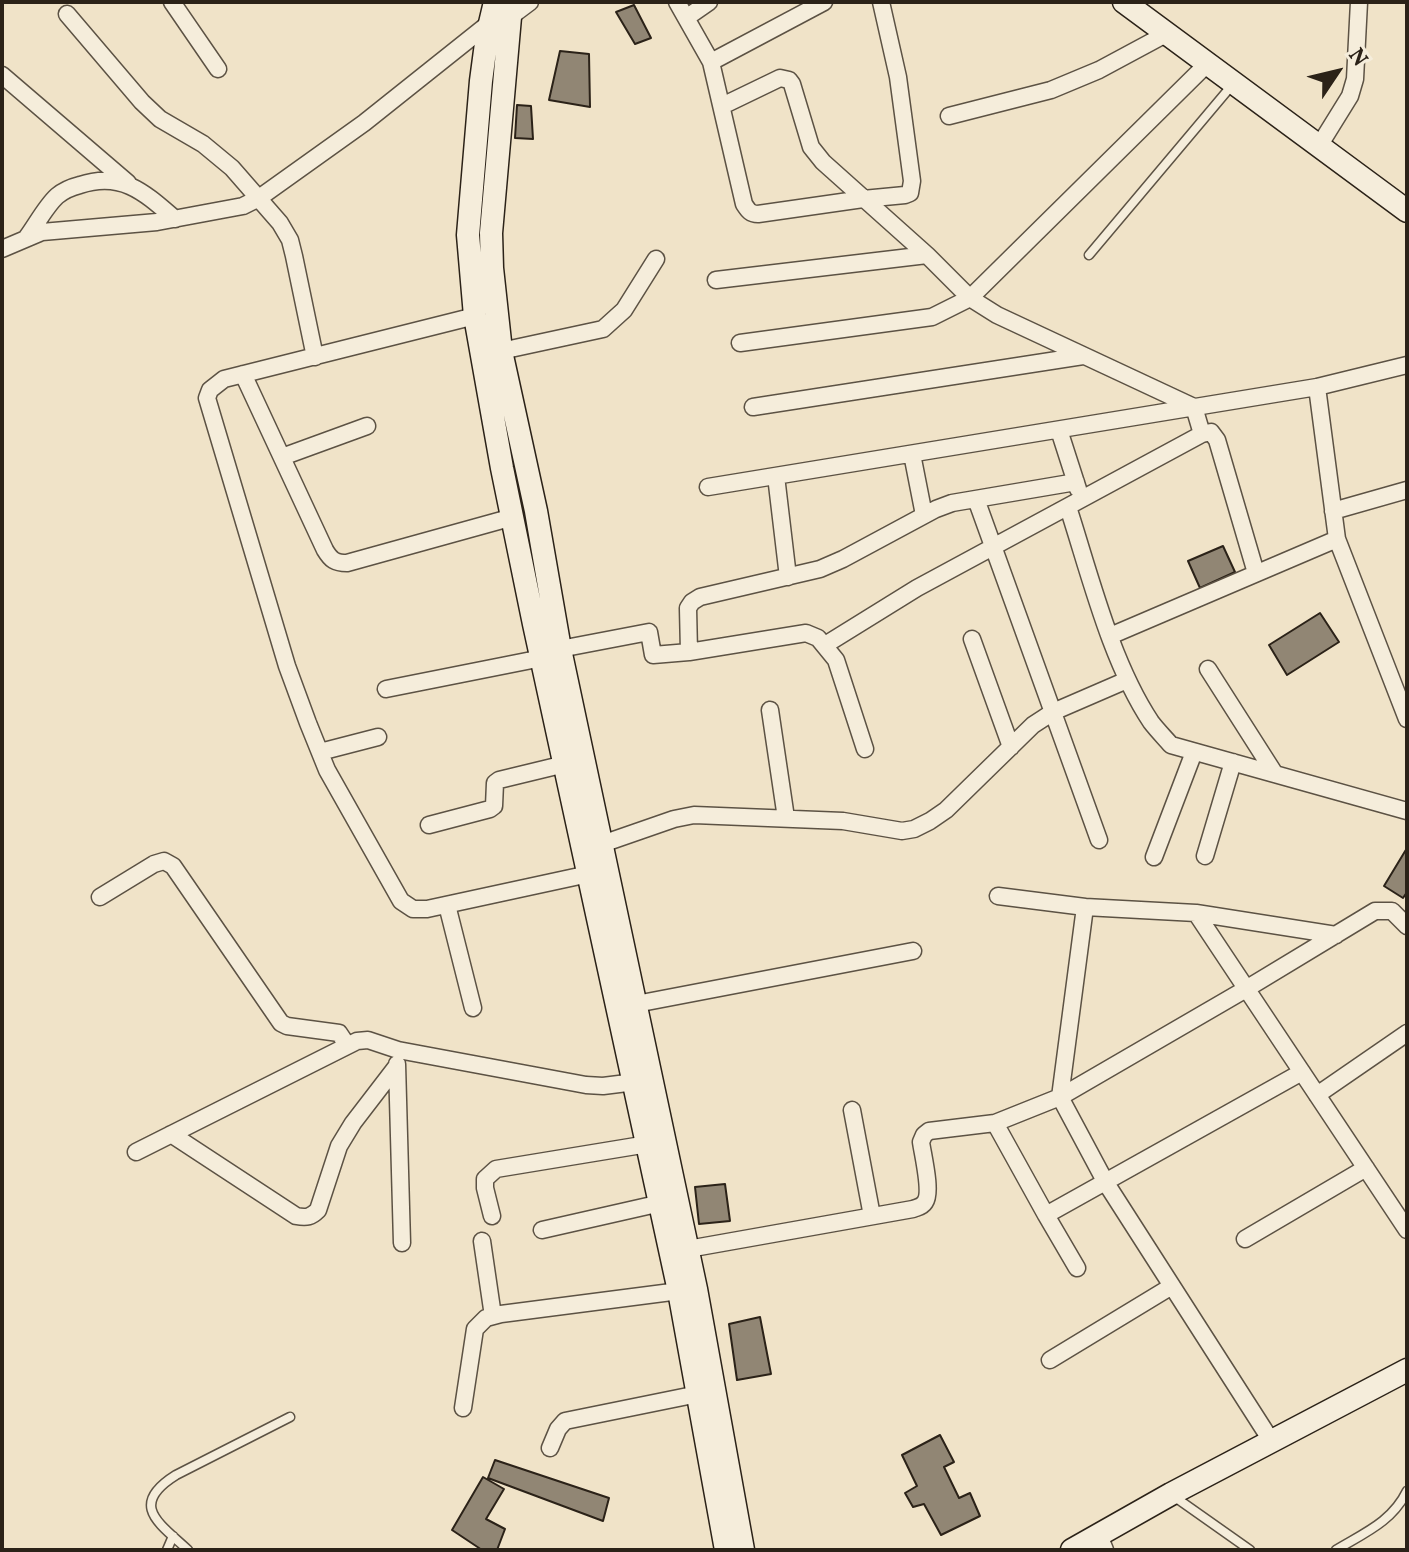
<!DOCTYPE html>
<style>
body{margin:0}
#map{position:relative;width:1409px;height:1552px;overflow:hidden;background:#f0e3c8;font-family:Vollkorn,serif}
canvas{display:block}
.frame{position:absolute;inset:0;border:4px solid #2b2218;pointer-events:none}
.north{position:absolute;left:1297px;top:32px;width:80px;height:80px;-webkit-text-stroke:6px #f5eddb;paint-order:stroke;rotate:55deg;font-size:22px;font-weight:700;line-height:32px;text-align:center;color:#2b2218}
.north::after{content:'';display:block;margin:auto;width:28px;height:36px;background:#2b2218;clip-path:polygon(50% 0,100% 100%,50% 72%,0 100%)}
</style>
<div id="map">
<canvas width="1409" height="1552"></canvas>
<div class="frame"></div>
<div class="north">N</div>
</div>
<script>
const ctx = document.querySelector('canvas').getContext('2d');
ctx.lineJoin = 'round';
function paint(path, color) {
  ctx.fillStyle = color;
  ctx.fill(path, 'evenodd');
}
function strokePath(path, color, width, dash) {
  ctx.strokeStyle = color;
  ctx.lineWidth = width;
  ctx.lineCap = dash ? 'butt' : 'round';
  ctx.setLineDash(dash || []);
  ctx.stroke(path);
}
const building = new Path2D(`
 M634,5L651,38L635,44L616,12Z
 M560,51L589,54L590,107L549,100Z
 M517,105L531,106L533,139L515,138Z
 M1223,546L1235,572L1200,588L1188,561Z
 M1320,613L1339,642L1287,675L1269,645Z
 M1407,848V892L1403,898L1384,886Z
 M725,1184L730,1221L699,1224L695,1187Z
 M760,1317L771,1374L737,1380L729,1324Z
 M940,1435L954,1462L944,1467L959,1498L970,1493L980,1516L941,1535L924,1504L913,1507L905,1493L917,1486L902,1455Z
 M495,1460L609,1498L603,1521L488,1478Z
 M483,1477L504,1489L486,1519L505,1529L497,1550H482L452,1530Z`);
paint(building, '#918674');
strokePath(building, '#2b2218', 2);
const lane = new Path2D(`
 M1089,255L1233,84
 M1172,1495L1250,1550
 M167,1550L173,1536
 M188,1550C159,1523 128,1505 176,1475L290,1417
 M1336,1550C1364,1533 1392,1522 1407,1491`);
const street = new Path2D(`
 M172,2L218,69
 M677,2L711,62L744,204C748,210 750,214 758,214L863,199L905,195L910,193L912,181L898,77L881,2
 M67,14L142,102L160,119L203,144L232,168L280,223L290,240L294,256L315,357
 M686,18L709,2
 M711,62L824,2
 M2,75L128,183
 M722,106L780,78L789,80L792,84L811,147L823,162L927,255L970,298L997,315L1194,407L1202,434L917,588L825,645
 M949,116L1051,90L1099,70L1166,34
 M1319,146L1350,96L1355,79L1359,2
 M27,237C36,225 46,206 57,196C63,191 72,187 80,185C122,171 145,193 175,219
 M2,249L42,232L157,222L243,206L259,198L364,123L492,21L510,17L530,2
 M716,280L927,255
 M475,316L224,379L210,390L207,398L287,666L308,723L327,770L401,901L413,909H427L598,872
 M740,343L932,317L970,298L1207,64
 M501,351L603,329L624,310L656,259
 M243,374L325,550C331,560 335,563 347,563L513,517
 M1317,387L1337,539L1407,719
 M753,407L1083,356
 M1059,430L1078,489
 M1202,434L1211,432L1217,440L1256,573
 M912,454L924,515
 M282,457L367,426
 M776,476L788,577
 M708,487L1317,387L1407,365
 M976,499L1099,840
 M1068,507C1090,575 1111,662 1151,722C1157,730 1165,738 1171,745L1407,811
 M1333,511L1407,490
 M1110,636L1337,539
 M972,639L1011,747
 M560,649L649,632L653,655L689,652L806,633L818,638L836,660L865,749
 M689,652L688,608L692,602L700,597L820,569L843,559L936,509L952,503L1076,482
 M1208,669L1275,774
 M386,689L542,658
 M770,710L786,818
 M320,752L378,737
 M429,825L490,809L494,806L495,783L499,780L565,764
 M602,844L674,819L694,815L843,821L902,831L914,829L930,821L946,810L1033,725L1053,712L1127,680
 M1205,856L1233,762
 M1154,857L1194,752
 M998,896L1085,907
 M100,897L154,864L164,861L173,866L281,1023L287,1026L339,1033L347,1045
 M447,905L473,1008
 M1196,913L1407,1230
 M636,1004L913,951
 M397,1064L402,1243
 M1302,1072L1046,1215L995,1123L1060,1097L1246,989L1375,911H1392L1407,926
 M1317,1095L1407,1033
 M852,1110L872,1216
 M171,1134L296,1216C307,1218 311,1217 318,1210L339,1146L353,1123L396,1067
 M136,1152L357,1041L368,1040L398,1050L586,1085L603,1086L643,1081
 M1046,1215L1077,1268
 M492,1216L485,1188V1179L496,1169L648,1144
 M542,1230L661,1203
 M1245,1239L1366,1168
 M482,1241L493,1316
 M688,1249L913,1209C918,1207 922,1207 925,1202C932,1192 923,1156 921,1142L924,1135L929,1131L995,1123
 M1050,1360L1172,1286
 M463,1408L475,1329L486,1318L501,1314L687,1290
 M1272,1442L1106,1183L1060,1097L1085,907L1196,913L1336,935
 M550,1448L558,1429L565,1421L698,1394
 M1099,1535L1105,1550`);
const secondary = new Path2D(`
 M495,2L487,36L481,81L468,235L475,316L502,468L534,624L679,1291L726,1550
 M513,2L510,17L491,233L492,268L501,351L536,511L560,649L696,1289L743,1550
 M1124,2L1407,211
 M1072,1550L1171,1494L1407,1370`);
strokePath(lane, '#5c5244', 11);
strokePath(street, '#5c5244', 19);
strokePath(secondary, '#2b2218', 25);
strokePath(lane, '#f5eddb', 8);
strokePath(street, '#f5eddb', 16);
strokePath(secondary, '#f5eddb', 22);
</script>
